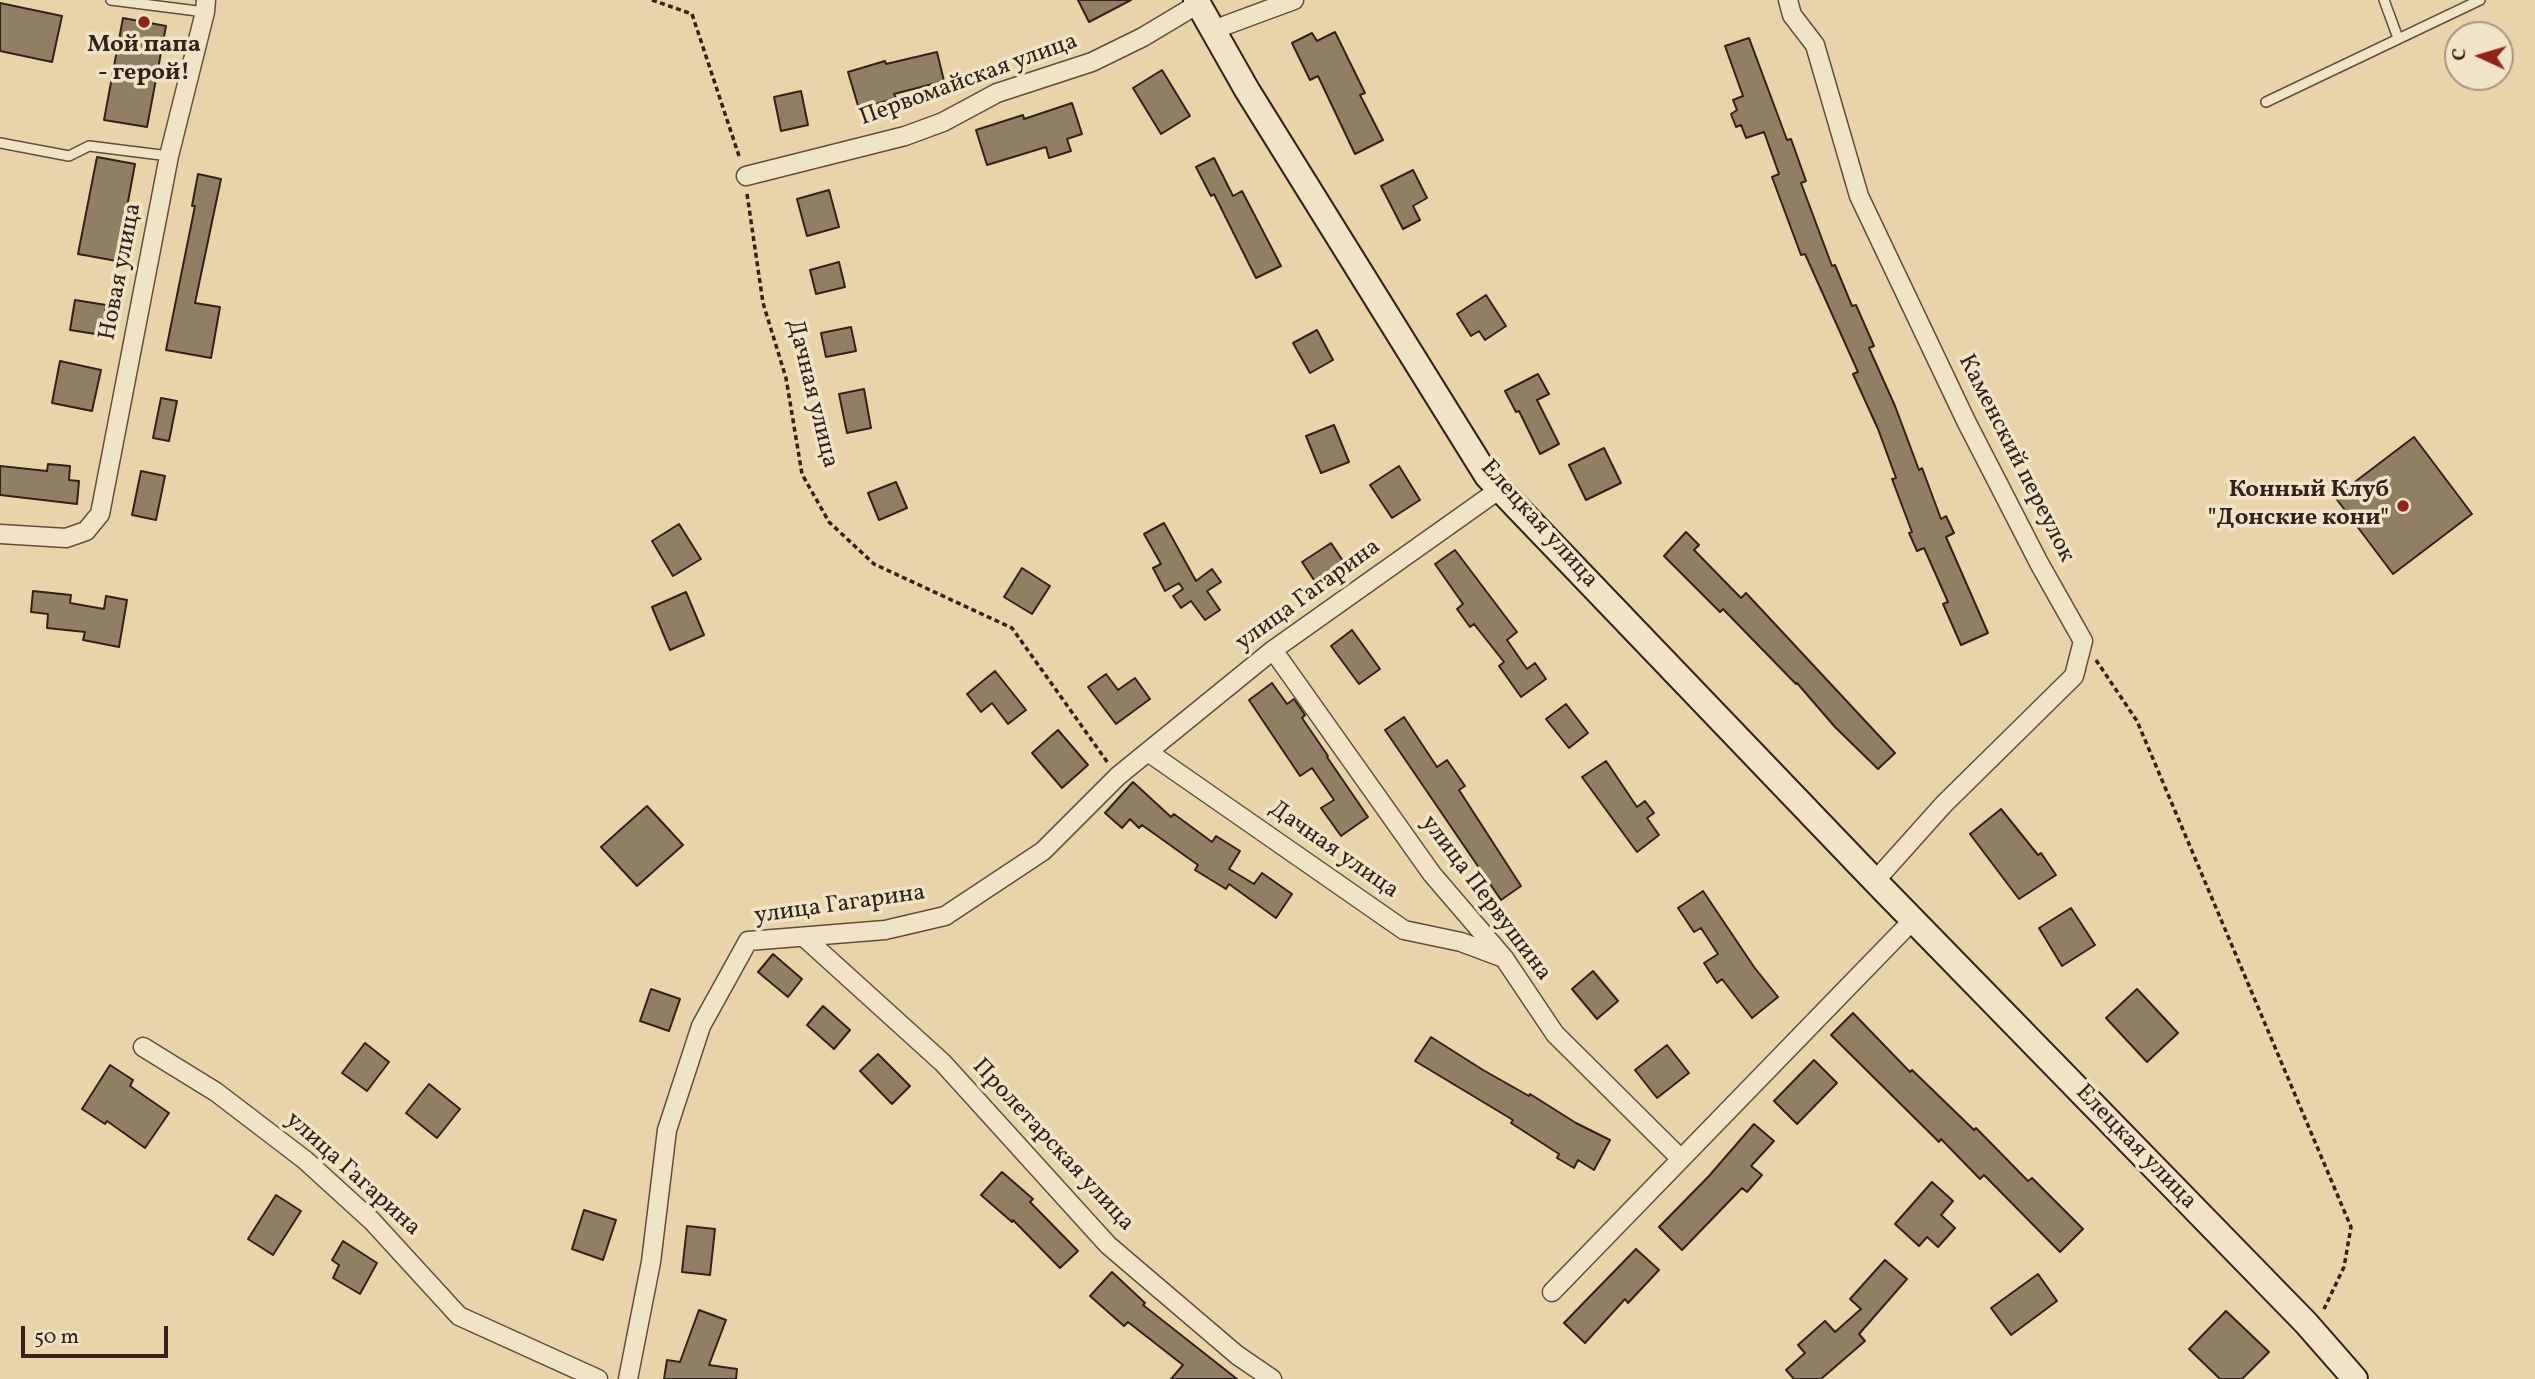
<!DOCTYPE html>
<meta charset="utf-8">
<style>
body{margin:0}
#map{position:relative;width:2535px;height:1379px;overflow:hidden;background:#e8d4ab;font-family:Vollkorn,serif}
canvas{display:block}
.north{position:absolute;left:2444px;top:21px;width:70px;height:70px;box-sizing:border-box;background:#f0e3c8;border:2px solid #a49682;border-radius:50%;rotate:274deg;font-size:19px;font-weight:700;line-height:28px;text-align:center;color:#322219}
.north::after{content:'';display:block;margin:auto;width:24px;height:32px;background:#8f2418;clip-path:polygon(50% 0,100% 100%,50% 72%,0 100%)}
.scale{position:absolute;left:21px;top:1326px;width:147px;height:32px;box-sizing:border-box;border:4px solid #322219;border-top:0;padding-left:9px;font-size:21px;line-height:24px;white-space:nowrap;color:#322219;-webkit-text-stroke:5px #f0e3c8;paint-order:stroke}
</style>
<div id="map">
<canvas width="2535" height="1379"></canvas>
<div class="north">С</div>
<div class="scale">50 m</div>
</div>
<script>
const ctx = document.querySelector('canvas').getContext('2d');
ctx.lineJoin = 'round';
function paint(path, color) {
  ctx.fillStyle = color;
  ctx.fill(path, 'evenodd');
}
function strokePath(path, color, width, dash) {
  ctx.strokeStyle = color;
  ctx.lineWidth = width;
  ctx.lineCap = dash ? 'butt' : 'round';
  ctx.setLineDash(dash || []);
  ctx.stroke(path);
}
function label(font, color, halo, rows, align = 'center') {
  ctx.font = font + ' Vollkorn,serif';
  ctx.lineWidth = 7;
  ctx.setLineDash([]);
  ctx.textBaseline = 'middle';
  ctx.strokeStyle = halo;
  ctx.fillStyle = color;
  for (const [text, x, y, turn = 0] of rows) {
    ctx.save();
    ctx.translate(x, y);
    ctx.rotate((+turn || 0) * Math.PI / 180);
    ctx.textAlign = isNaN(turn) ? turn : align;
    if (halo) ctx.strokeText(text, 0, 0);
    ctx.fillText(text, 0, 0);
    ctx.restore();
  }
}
const building = new Path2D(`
 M1078,0H1131L1089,22Z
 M0,3L62,16L52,62L0,51Z
 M123,18L166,26L147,127L104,120Z
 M1335,32L1365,93L1360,95L1383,140L1355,154L1318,76L1310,80L1292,43L1312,33L1317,41Z
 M1749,38L1787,140L1791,139L1806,181L1801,183L1832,266L1835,265L1852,306L1856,305L1874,346L1869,348L1895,406L1919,470L1922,468L1941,519L1946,516L1954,533L1946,537L1988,633L1961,645L1943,604L1948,602L1924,548L1917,551L1909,533L1912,532L1892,479L1896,478L1878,429L1853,374L1858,372L1805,254L1801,255L1772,177L1779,174L1764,132L1746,138L1741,125L1736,127L1731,114L1737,110L1733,100L1743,96L1725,46Z
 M937,52L944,81L894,94L896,98L859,109L848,72L885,61L886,64Z
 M1162,70L1190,116L1161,134L1133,88Z
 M801,91L808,125L781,131L774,97Z
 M1072,103L1082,134L1067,139L1071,151L1049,158L1046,147L987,165L976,130L1023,115L1024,119Z
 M97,157L135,164L117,261L78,254Z
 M1214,158L1233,196L1242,191L1281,266L1256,278L1214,194L1211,196L1196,167Z
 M1413,170L1427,198L1413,206L1420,220L1403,229L1381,186Z
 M198,174L221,179L195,303L220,307L211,358L166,350L195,206H192Z
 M829,190L839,227L807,236L797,199Z
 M839,262L845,287L816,294L810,270Z
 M1486,295L1506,326L1485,340L1479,331L1471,336L1457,314Z
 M75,300L106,305L102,335L70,330Z
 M851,327L856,351L826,357L821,333Z
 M1317,330L1333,360L1310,373L1293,343Z
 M60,361L101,370L92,411L52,403Z
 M1538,374L1549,394L1537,400L1559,444L1540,454L1519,411L1516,412L1505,391Z
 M864,389L871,428L847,433L839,394Z
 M161,398L177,401L169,441L153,438Z
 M1334,425L1349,462L1321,473L1306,436Z
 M2414,437L2472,514L2393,574L2335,497Z
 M1604,448L1621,483L1586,500L1569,465Z
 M48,464L70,466L69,480L79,481L77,504L0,495V466L47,471Z
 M1399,466L1420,500L1392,518L1370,485Z
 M141,471L165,476L156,520L132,515Z
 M896,482L907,508L879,520L868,493Z
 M1164,523L1196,581L1212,569L1221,582L1207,591L1220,610L1205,620L1191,601L1181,608L1173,596L1183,589L1179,583L1165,591L1153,568L1161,564L1144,534Z
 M679,524L701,559L673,576L652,541Z
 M1686,532L1699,545L1694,550L1741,598L1746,593L1895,753L1878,769L1835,727L1797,683L1796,684L1723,609L1720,612L1664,556Z
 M1331,543L1347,567L1318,586L1302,562Z
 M1455,550L1517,632L1507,640L1527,669L1535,663L1546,679L1521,697L1499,666L1504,662L1474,624L1470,627L1457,609L1463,604L1435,564Z
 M1022,568L1050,586L1032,614L1004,597Z
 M33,591L71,595L70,603L104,609L106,596L127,600L119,647L83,640L85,632L47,628L48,614L31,612Z
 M686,592L704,635L670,650L652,607Z
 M1352,630L1380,669L1359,684L1331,646Z
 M995,671L1026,710L1008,724L992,703L981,712L967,694Z
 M1106,674L1118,690L1135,678L1150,699L1116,724L1088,687Z
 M1272,683L1287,704L1294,699L1305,715L1302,718L1328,756L1327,757L1368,817L1341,836L1321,808L1334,800L1312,768L1300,776L1249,700Z
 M1566,704L1588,733L1569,748L1546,719Z
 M1404,717L1437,767L1447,760L1465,786L1459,790L1521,886L1501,900L1385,730Z
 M1058,730L1088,765L1062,788L1032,753Z
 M1606,761L1637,807L1645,801L1654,813L1647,818L1659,835L1637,852L1582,777Z
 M1133,782L1171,817L1174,814L1212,842L1216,836L1240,851L1229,869L1254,884L1262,873L1292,894L1276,918L1229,884L1226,889L1195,870L1198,865L1142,825L1139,828L1130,819L1122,828L1105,813Z
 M647,806L683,845L637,886L601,847Z
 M2001,809L2038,855L2041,853L2056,875L2019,899L1970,834Z
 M1703,891L1754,967L1778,997L1752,1018L1722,979L1717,983L1704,963L1718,954L1701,928L1694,932L1678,908Z
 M2071,908L2095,945L2062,966L2039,928Z
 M773,954L802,979L788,997L758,972Z
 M1593,971L1618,1001L1597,1019L1572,989Z
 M651,989L680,999L669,1031L640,1021Z
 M2137,989L2178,1033L2147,1062L2106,1018Z
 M823,1006L850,1030L834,1049L807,1025Z
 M1853,1013L1910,1072L1912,1070L1974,1130L1976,1128L2028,1181L2032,1178L2083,1229L2060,1252L1984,1175L1980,1179L1941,1139L1939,1142L1831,1035Z
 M1431,1037L1483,1070L1529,1096L1530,1094L1576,1123L1610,1140L1594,1170L1578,1160L1574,1168L1557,1158L1559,1154L1511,1123L1513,1120L1415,1061Z
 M365,1043L389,1062L367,1091L342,1073Z
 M1667,1045L1689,1073L1657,1098L1635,1070Z
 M878,1054L910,1086L892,1104L860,1071Z
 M1814,1060L1837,1083L1797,1124L1774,1101Z
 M110,1065L133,1080L130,1086L169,1113L145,1148L107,1121L105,1124L82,1109Z
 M429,1084L460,1109L437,1138L406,1113Z
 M1754,1124L1774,1141L1751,1166L1762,1175L1747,1192L1742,1188L1682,1250L1659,1227L1709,1176Z
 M1002,1172L1033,1199L1030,1202L1078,1251L1060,1268L1013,1220L1012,1222L981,1195Z
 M1932,1182L1953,1201L1941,1215L1955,1228L1938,1247L1927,1237L1919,1246L1895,1224Z
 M276,1195L301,1211L273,1255L248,1239Z
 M584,1210L616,1220L603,1260L572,1249Z
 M687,1226L715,1229L710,1275L682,1272Z
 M343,1241L377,1263L360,1294L333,1278L339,1265L332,1260Z
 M1636,1249L1659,1270L1628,1303L1625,1299L1585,1343L1564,1323Z
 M1885,1260L1907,1279L1859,1334L1865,1341L1821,1379H1794L1786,1370L1805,1353L1798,1345L1825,1321L1835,1332L1861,1309L1850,1299Z
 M1112,1272L1145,1303L1143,1305L1237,1379H1171L1183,1365L1128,1322L1124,1326L1090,1296Z
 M2038,1274L2057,1301L2011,1335L1991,1308Z
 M699,1310L726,1320L709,1365L737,1369L736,1379H664L667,1360L680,1362Z
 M2226,1311L2269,1352L2242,1379H2220L2189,1349Z`);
paint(building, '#917f65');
strokePath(building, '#322219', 2);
const service = new Path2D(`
 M111,0L205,12
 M2384,0L2398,38
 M2266,102L2480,0
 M0,143L69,156L89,146L169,156`);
const minor = new Path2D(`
 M1788,0L1792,15L1815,45L1859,196L1966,421L2039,563L2083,641L2074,676L1944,804L1875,881
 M1213,30L1294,0
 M746,176L905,136L943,122L997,93L1092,62L1143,37L1198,4
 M0,534L66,538L86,531L100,514L169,156L205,12L206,0
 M1273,650L1432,874L1504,958L1555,1034L1681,1159
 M1148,752L1404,930L1461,942L1501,957
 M804,937L943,1063L1108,1245L1237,1355L1272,1379
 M143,1047L216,1092L305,1160L372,1221L459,1316L598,1379
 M1552,1292L1913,920
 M628,1379L651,1262L667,1130L701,1026L748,941L885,930L945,916L1043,851L1118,776L1273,650L1500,489`);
const secondary = new Path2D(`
 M1196,0L1247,90L1487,476L1875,881L2306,1323L2355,1379`);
strokePath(service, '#604e3e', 12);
strokePath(minor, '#604e3e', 21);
strokePath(secondary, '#322219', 28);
strokePath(new Path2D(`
 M652,0L692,14L740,159
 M747,194L763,303L786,378L802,474L829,522L874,564L1012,628L1108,763
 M2096,660L2137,721L2351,1227L2344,1267L2324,1309`), '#322219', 3.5, [5, 3.5]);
strokePath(service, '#f0e3c8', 9);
strokePath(minor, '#f0e3c8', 18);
strokePath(secondary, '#f0e3c8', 24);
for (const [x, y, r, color] of [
 [144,22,7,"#8f2418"],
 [2403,506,7,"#8f2418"]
]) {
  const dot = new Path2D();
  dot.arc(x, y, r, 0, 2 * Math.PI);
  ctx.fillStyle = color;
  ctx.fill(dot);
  strokePath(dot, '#f0e3c8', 2.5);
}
label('bold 24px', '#322219', '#f0e3c8', [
 ["Мой папа",144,47],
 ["- герой!",144,75],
 ["Конный Клуб",2389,492,"right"],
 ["\"Донские кони\"",2389,520,"right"]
]);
label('24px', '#322219', '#f0e3c8', [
 ["Первомайская улица",969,81,-20],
 ["Новая улица",122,272,-79],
 ["Дачная улица",811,394,76],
 ["Каменский переулок",2015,459,63],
 ["Елецкая улица",1538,525,48],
 ["улица Гагарина",1309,596,-36],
 ["Дачная улица",1333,851,35],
 ["улица Первушина",1485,899,53],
 ["улица Гагарина",840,906,-8],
 ["Пролетарская улица",1052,1146,47],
 ["Елецкая улица",2135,1148,46],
 ["улица Гагарина",352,1175,42]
]);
</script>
